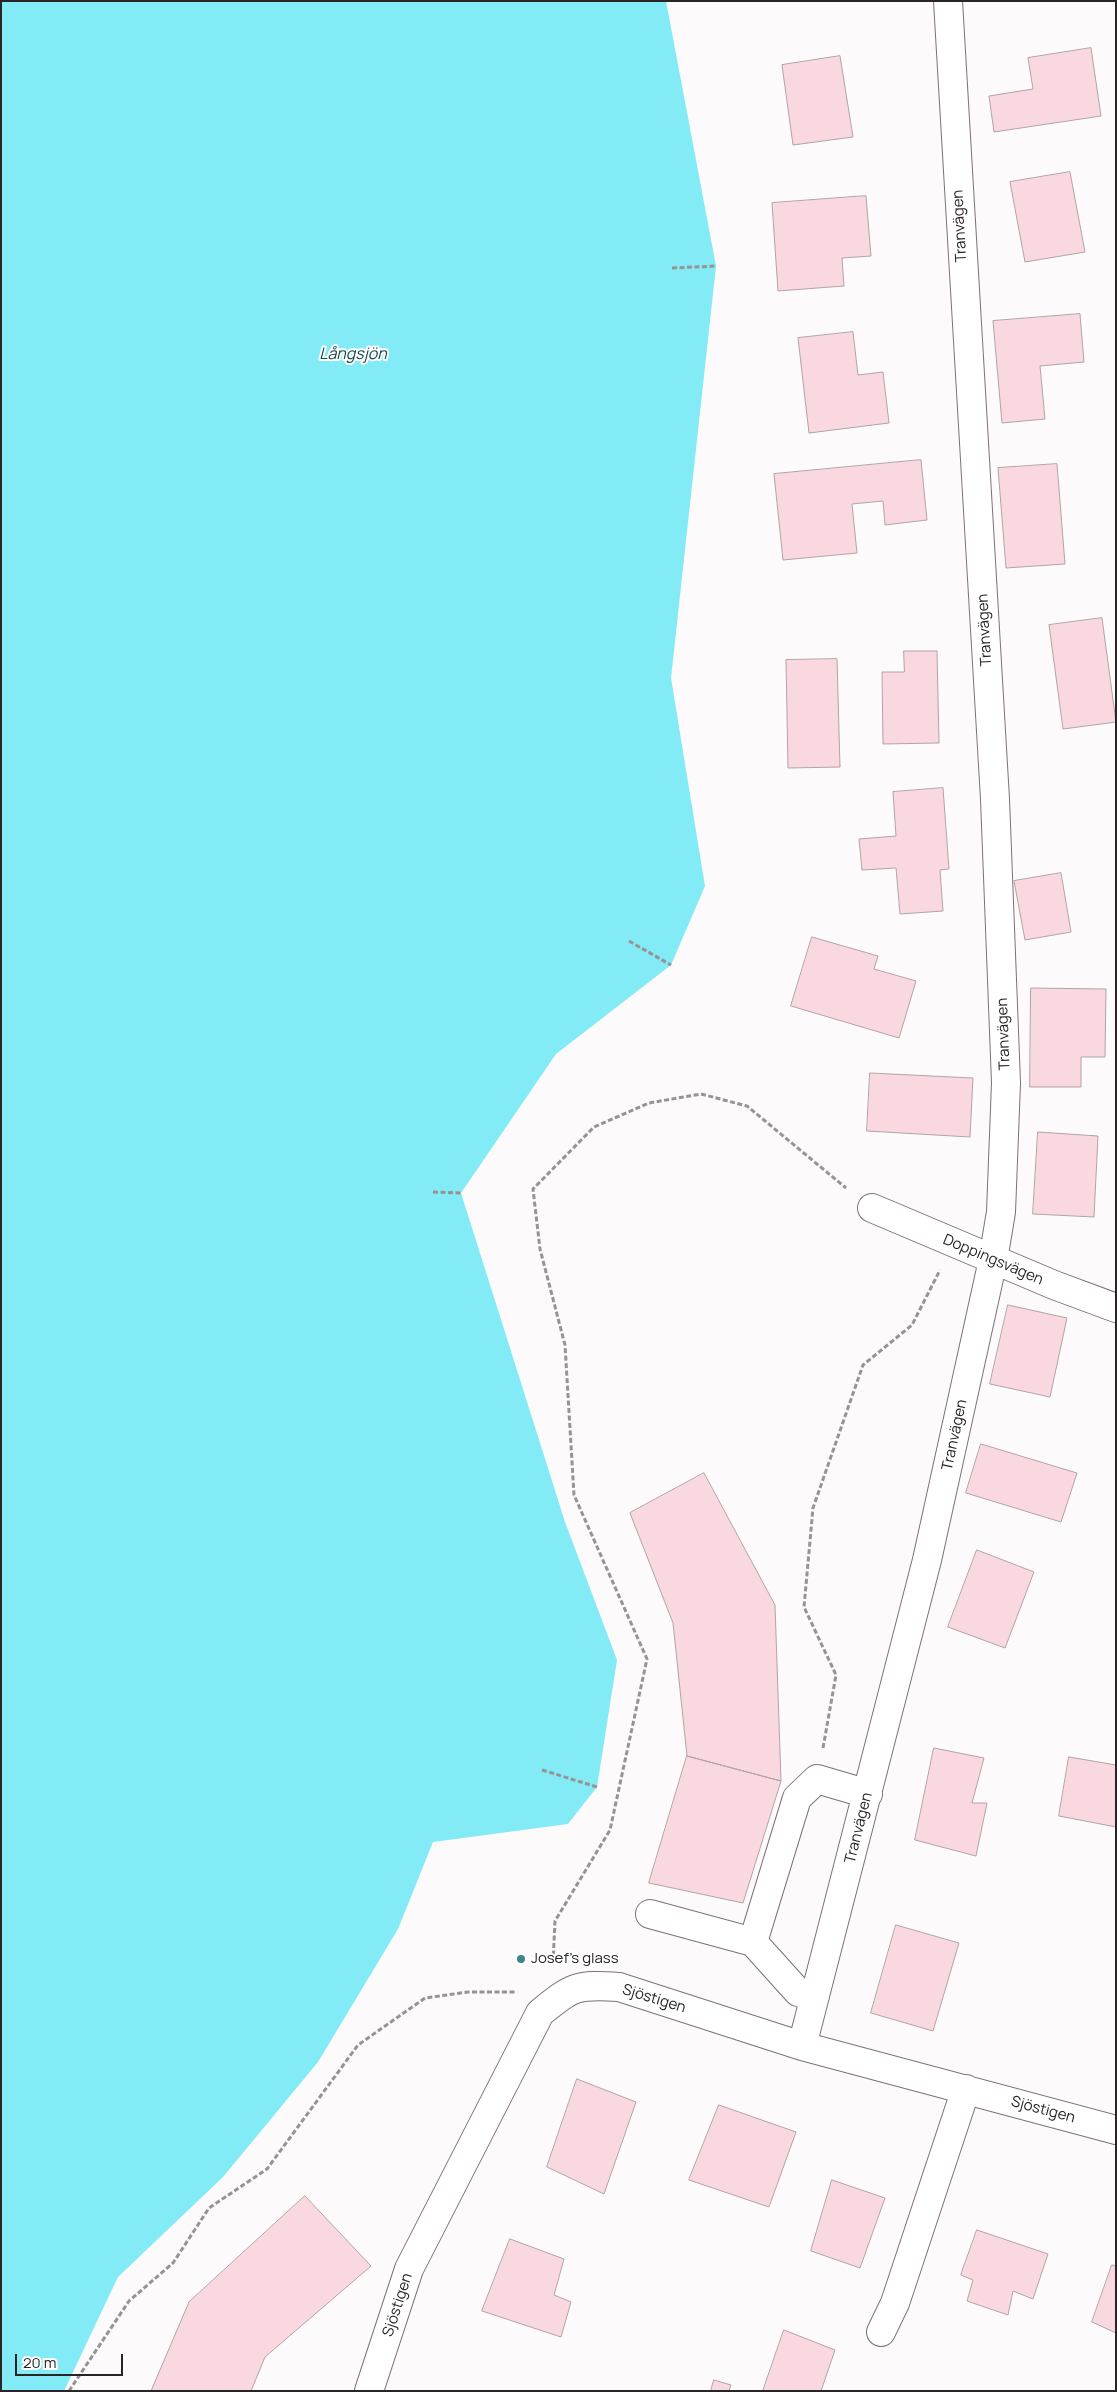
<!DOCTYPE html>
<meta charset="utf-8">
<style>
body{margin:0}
#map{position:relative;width:1117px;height:2392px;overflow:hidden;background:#fdfafb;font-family:Manrope,sans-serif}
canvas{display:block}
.frame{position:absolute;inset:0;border:2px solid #292425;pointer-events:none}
.scale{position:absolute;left:15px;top:2354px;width:108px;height:22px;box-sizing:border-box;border:2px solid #292425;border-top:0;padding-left:6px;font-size:15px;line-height:18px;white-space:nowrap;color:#292425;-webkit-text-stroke:4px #fff;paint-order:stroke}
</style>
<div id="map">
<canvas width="1117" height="2392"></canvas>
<div class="frame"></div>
<div class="scale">20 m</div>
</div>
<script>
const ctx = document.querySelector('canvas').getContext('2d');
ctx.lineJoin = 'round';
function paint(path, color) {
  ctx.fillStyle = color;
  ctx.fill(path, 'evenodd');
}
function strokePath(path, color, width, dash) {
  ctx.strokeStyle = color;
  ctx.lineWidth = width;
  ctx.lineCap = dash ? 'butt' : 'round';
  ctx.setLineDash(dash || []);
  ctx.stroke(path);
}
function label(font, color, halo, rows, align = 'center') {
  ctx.font = font + ' Manrope,sans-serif';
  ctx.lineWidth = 4;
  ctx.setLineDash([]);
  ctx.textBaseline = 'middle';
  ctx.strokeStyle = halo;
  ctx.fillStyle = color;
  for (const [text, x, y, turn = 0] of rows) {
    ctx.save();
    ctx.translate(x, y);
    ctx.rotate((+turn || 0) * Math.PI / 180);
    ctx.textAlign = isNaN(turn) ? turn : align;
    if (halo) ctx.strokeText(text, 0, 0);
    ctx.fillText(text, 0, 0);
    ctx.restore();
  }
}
paint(new Path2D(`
 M1,1H666L716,266L671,678L705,886L671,965L556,1054L461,1193L565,1522L617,1660L597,1787L568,1824L433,1842L398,1929L318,2062L223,2177L118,2277L64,2391H1Z`), '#82ebf6');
const building = new Path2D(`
 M1091,48L1101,116L994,132L989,96L1033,89L1028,58Z
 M840,56L853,137L793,145L782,65Z
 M1070,172L1085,252L1025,262L1010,182Z
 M866,196L871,256L842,258L844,286L778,291L772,203Z
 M1080,314L1084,362L1040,366L1045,419L1002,423L993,321Z
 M853,332L858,375L883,372L889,423L809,433L798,338Z
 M921,460L927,520L885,525L883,501L852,504L857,553L783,560L774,474Z
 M1057,464L1065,564L1006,568L998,468Z
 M1102,618L1116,722L1063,729L1049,625Z
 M904,651H937L939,743L883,744L882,672H904Z
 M837,659L840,767L788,768L786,660Z
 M943,788L949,869L940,870L943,911L900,914L896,868L862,870L859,839L896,836L893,792Z
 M1061,873L1071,932L1025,940L1014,881Z
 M812,937L878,956L874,969L916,981L899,1038L791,1006Z
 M1031,988L1106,989L1105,1057H1081V1087H1030Z
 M870,1073L973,1078L970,1137L867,1131Z
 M1038,1132L1098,1136L1094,1217L1033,1214Z
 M1008,1305L1067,1318L1050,1397L990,1384Z
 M981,1444L1077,1473L1061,1522L966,1493Z
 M704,1473L775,1605L781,1781L687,1756L673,1623L630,1513Z
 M977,1550L1034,1572L1005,1648L948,1627Z
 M934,1748L984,1758L972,1803H987L976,1856L915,1840Z
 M687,1756L781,1781L743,1903L649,1883Z
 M1069,1757L1116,1765V1827L1059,1816Z
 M896,1925L959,1943L933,2031L871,2013Z
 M577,2079L636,2102L604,2194L547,2167Z
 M719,2105L796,2132L769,2207L689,2180Z
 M832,2180L885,2198L860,2268L811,2251Z
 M305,2196L371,2266L265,2357L251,2391H151L189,2302Z
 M977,2230L1048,2254L1033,2299L1013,2291L1008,2315L967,2301L973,2280L961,2275Z
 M510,2239L564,2259L554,2295L571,2302L561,2337L482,2311Z
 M1112,2265L1116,2266V2333L1092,2322Z
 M784,2330L835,2350L821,2391H763Z
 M714,2380L731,2385L729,2391H711Z`);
paint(building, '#fad8df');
strokePath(building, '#b1a3a6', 1);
const minor = new Path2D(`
 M872,1208L1054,1285L1116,1308
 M650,1914L753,1942L797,1798L817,1779L868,1794
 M753,1942L798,1992L815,1996
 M802,2046L927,1560L993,1260L1001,1212L1006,1083L995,799L948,1
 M881,2332L895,2303L966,2089
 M369,2391L409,2269L540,2013C573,1986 577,1984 619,1987L802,2046L1116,2130`);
strokePath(minor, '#7e7174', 30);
strokePath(new Path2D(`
 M672,268L716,266
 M629,941L671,965
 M433,1192L461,1193
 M823,1748L836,1675L804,1607L813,1508L863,1365L912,1325L940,1270
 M542,1770L597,1787
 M553,1963L555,1921L610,1830L647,1659L574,1495L565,1345L540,1249L533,1189L594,1127L649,1103L701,1094L747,1106L846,1188
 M69,2391L129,2301L173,2263L209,2208L267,2169L358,2045L425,1998L468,1992H515`), '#979394', 3, [5, 2.5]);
strokePath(minor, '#fff', 28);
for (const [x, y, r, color] of [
 [521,1959,5,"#3d848c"]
]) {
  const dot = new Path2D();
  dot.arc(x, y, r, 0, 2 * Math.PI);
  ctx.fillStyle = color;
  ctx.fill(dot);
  strokePath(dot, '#fff', 2);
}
label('15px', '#292425', '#fff', [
 ["Tranvägen",960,226,-93],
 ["Tranvägen",985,630,-93],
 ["Tranvägen",1004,1034,-92],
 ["Doppingsvägen",993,1260,23],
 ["Tranvägen",955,1435,-78],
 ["Tranvägen",859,1828,-76],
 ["Sjöstigen",654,1999,17],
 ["Sjöstigen",1043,2110,15],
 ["Sjöstigen",398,2305,-72]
]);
label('15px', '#292425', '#fff', [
 ["Josef’s glass",531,1959]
], 'left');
label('italic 16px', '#17474c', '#fff', [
 ["Långsjön",353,355]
]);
</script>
